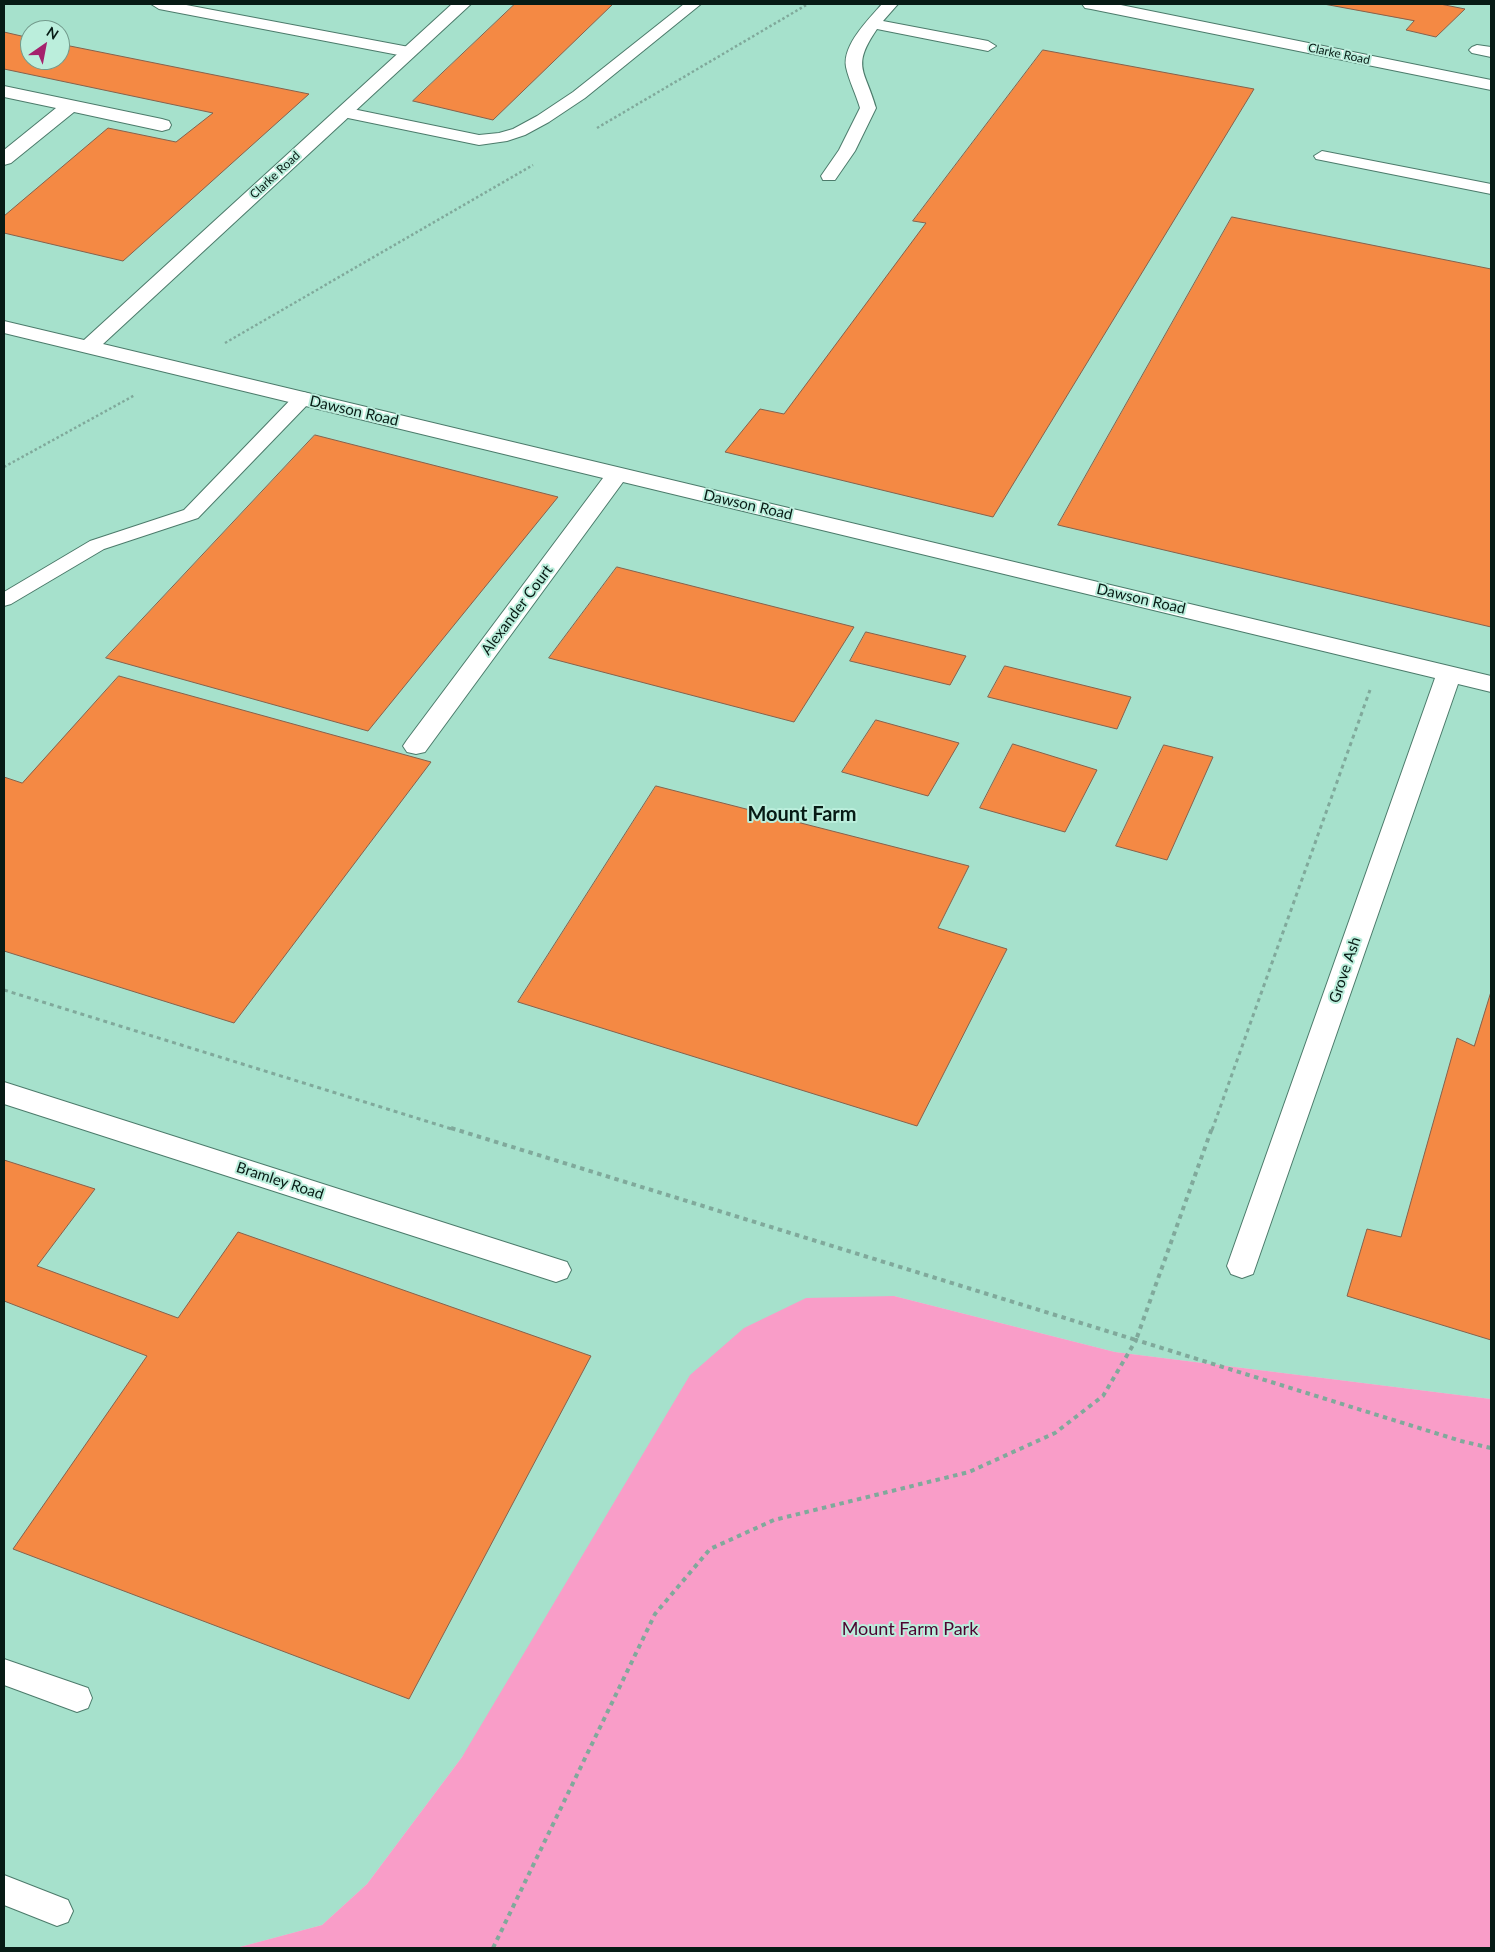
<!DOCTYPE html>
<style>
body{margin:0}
#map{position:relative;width:1495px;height:1952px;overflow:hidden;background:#bbeedc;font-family:Lato,sans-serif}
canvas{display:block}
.frame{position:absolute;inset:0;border:5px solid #071b15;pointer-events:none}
.north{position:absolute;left:20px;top:20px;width:50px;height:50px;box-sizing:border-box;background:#bbeedc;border:1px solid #739a8c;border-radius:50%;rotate:33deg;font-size:14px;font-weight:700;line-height:20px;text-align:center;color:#071b15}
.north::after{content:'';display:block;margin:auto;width:18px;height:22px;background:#a5216d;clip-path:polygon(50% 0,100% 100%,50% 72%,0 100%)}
</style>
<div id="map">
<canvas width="1495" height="1952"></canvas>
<div class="frame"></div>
<div class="north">N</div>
</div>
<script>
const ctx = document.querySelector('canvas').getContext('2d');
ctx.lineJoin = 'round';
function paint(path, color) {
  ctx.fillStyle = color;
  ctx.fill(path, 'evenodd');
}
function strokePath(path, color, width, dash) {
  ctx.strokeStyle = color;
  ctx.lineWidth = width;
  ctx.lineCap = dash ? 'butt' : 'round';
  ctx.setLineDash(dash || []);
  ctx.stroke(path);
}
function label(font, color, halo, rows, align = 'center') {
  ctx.font = font + ' Lato,sans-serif';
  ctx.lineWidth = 4;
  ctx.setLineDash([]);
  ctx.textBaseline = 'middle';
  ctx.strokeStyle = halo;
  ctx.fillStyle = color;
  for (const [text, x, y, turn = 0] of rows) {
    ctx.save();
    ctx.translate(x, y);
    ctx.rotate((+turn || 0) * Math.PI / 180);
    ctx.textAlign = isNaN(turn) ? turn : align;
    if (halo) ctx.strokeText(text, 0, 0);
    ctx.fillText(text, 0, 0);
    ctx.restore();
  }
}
paint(new Path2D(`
 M4,4H1491V1399L1115,1352L894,1296L462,1757L367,1884L322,1925L236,1948H4ZM30,30H60V60H30Z`), '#a6e1cc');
paint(new Path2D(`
 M894,1296L1115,1352L1491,1399V1948H236L322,1925L367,1884L462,1757L690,1375L744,1328L806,1298Z`), '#f99dc8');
const building = new Path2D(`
 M515,4H613L493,120L413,101Z
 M1324,4H1440L1465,9L1436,37L1406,30L1414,21Z
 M4,32L30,38V60H60V44L309,94L123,261L4,233V216L108,128L176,142L213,113L4,69Z
 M1043,50L1254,89L993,517L725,452L760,409L784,414L926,223L913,221Z
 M1232,217L1491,269V627L1058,525Z
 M315,435L558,497L368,731L106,658Z
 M617,567L854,627L794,722L549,658Z
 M866,632L966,656L950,685L850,661Z
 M1005,666L1131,697L1117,729L988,697Z
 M119,676L431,762L234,1023L4,951V777L22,783Z
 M876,720L959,743L928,796L842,772Z
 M1013,744L1097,770L1065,832L980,808Z
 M1164,745L1213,757L1167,860L1116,846Z
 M656,786L969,866L938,928L1007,949L917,1126L518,1002Z
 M1491,992V1340L1347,1296L1367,1229L1401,1237L1457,1038L1474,1046Z
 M4,1160L95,1189L37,1266L178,1318L238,1232L591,1356L409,1699L13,1549L147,1356L4,1301Z`);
paint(building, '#f48944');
strokePath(building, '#86624d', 1);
const lane = new Path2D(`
 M151,4H181L409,47L417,52L409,57L159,9Z
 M684,4H701L585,98L549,122L525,135L507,141L479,145L343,117L335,112L343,107L479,135L499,133L513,129L537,116L573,92Z
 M882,4H898L883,21L988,41L996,46L988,51L877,29C851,67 865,69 876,108L855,151L835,180H823L821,176L839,150L860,108C856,94 849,81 846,67C842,45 869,19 882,4Z
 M1477,45L1491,47V57L1472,53L1469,50L1472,47Z
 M1322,151L1491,184V194L1316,159L1314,156Z
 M303,392L310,394L312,398L310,402L198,518L104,549L11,604L4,606V592L90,541L184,510L296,394Z
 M4,1659L88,1688L92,1698L88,1708L77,1712L4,1685Z
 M4,1875L68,1900L73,1911L68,1922L57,1926L4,1905Z`);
const street = new Path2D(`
 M452,4H471L103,344L1491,676V692L1458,684L1253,1274L1242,1278L1231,1274L1227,1266L1435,678L623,482L425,752L416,754L407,752L403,746L407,740L603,478L4,333V321L84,340Z
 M1082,4H1116L1491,80V90L1091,9L1085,8Z
 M4,86L162,119L169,121L171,125L169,129L162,131L74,112L11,163L4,165V150L56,108L4,97Z
 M4,1082L567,1262L571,1270L567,1278L556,1282L4,1104Z`);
strokePath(lane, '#4c7b6b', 2);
strokePath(street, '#4c7b6b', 2);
strokePath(new Path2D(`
 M597,128L808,4
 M225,343L533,165
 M4,467L135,395`), '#80a99b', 2.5, [2.5, 2.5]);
strokePath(new Path2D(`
 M4,990L455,1130
 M1212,1130L1370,690`), '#80a99b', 3, [4, 4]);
strokePath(new Path2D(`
 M451,1128L1136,1340L1212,1128
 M493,1948L655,1614L710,1549L774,1520L969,1472L1055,1433L1103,1396L1136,1340L1461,1441L1491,1448`), '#80a99b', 4, [4.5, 4.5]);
paint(lane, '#fff');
paint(street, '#fff');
label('12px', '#071b15', '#bbeedc', [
 ["Clarke Road",1339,54,12],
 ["Clarke Road",275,175,-43]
]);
label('15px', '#071b15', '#bbeedc', [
 ["Dawson Road",354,411,13],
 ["Dawson Road",748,505,13],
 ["Dawson Road",1141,599,13],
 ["Alexander Court",517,610,-53],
 ["Grove Ash",1345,970,-71],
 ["Bramley Road",280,1181,18]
]);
label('18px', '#4d0430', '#bbeedc', [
 ["Mount Farm Park",910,1629]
]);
label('bold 20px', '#071b15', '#bbeedc', [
 ["Mount Farm",802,815]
]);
</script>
